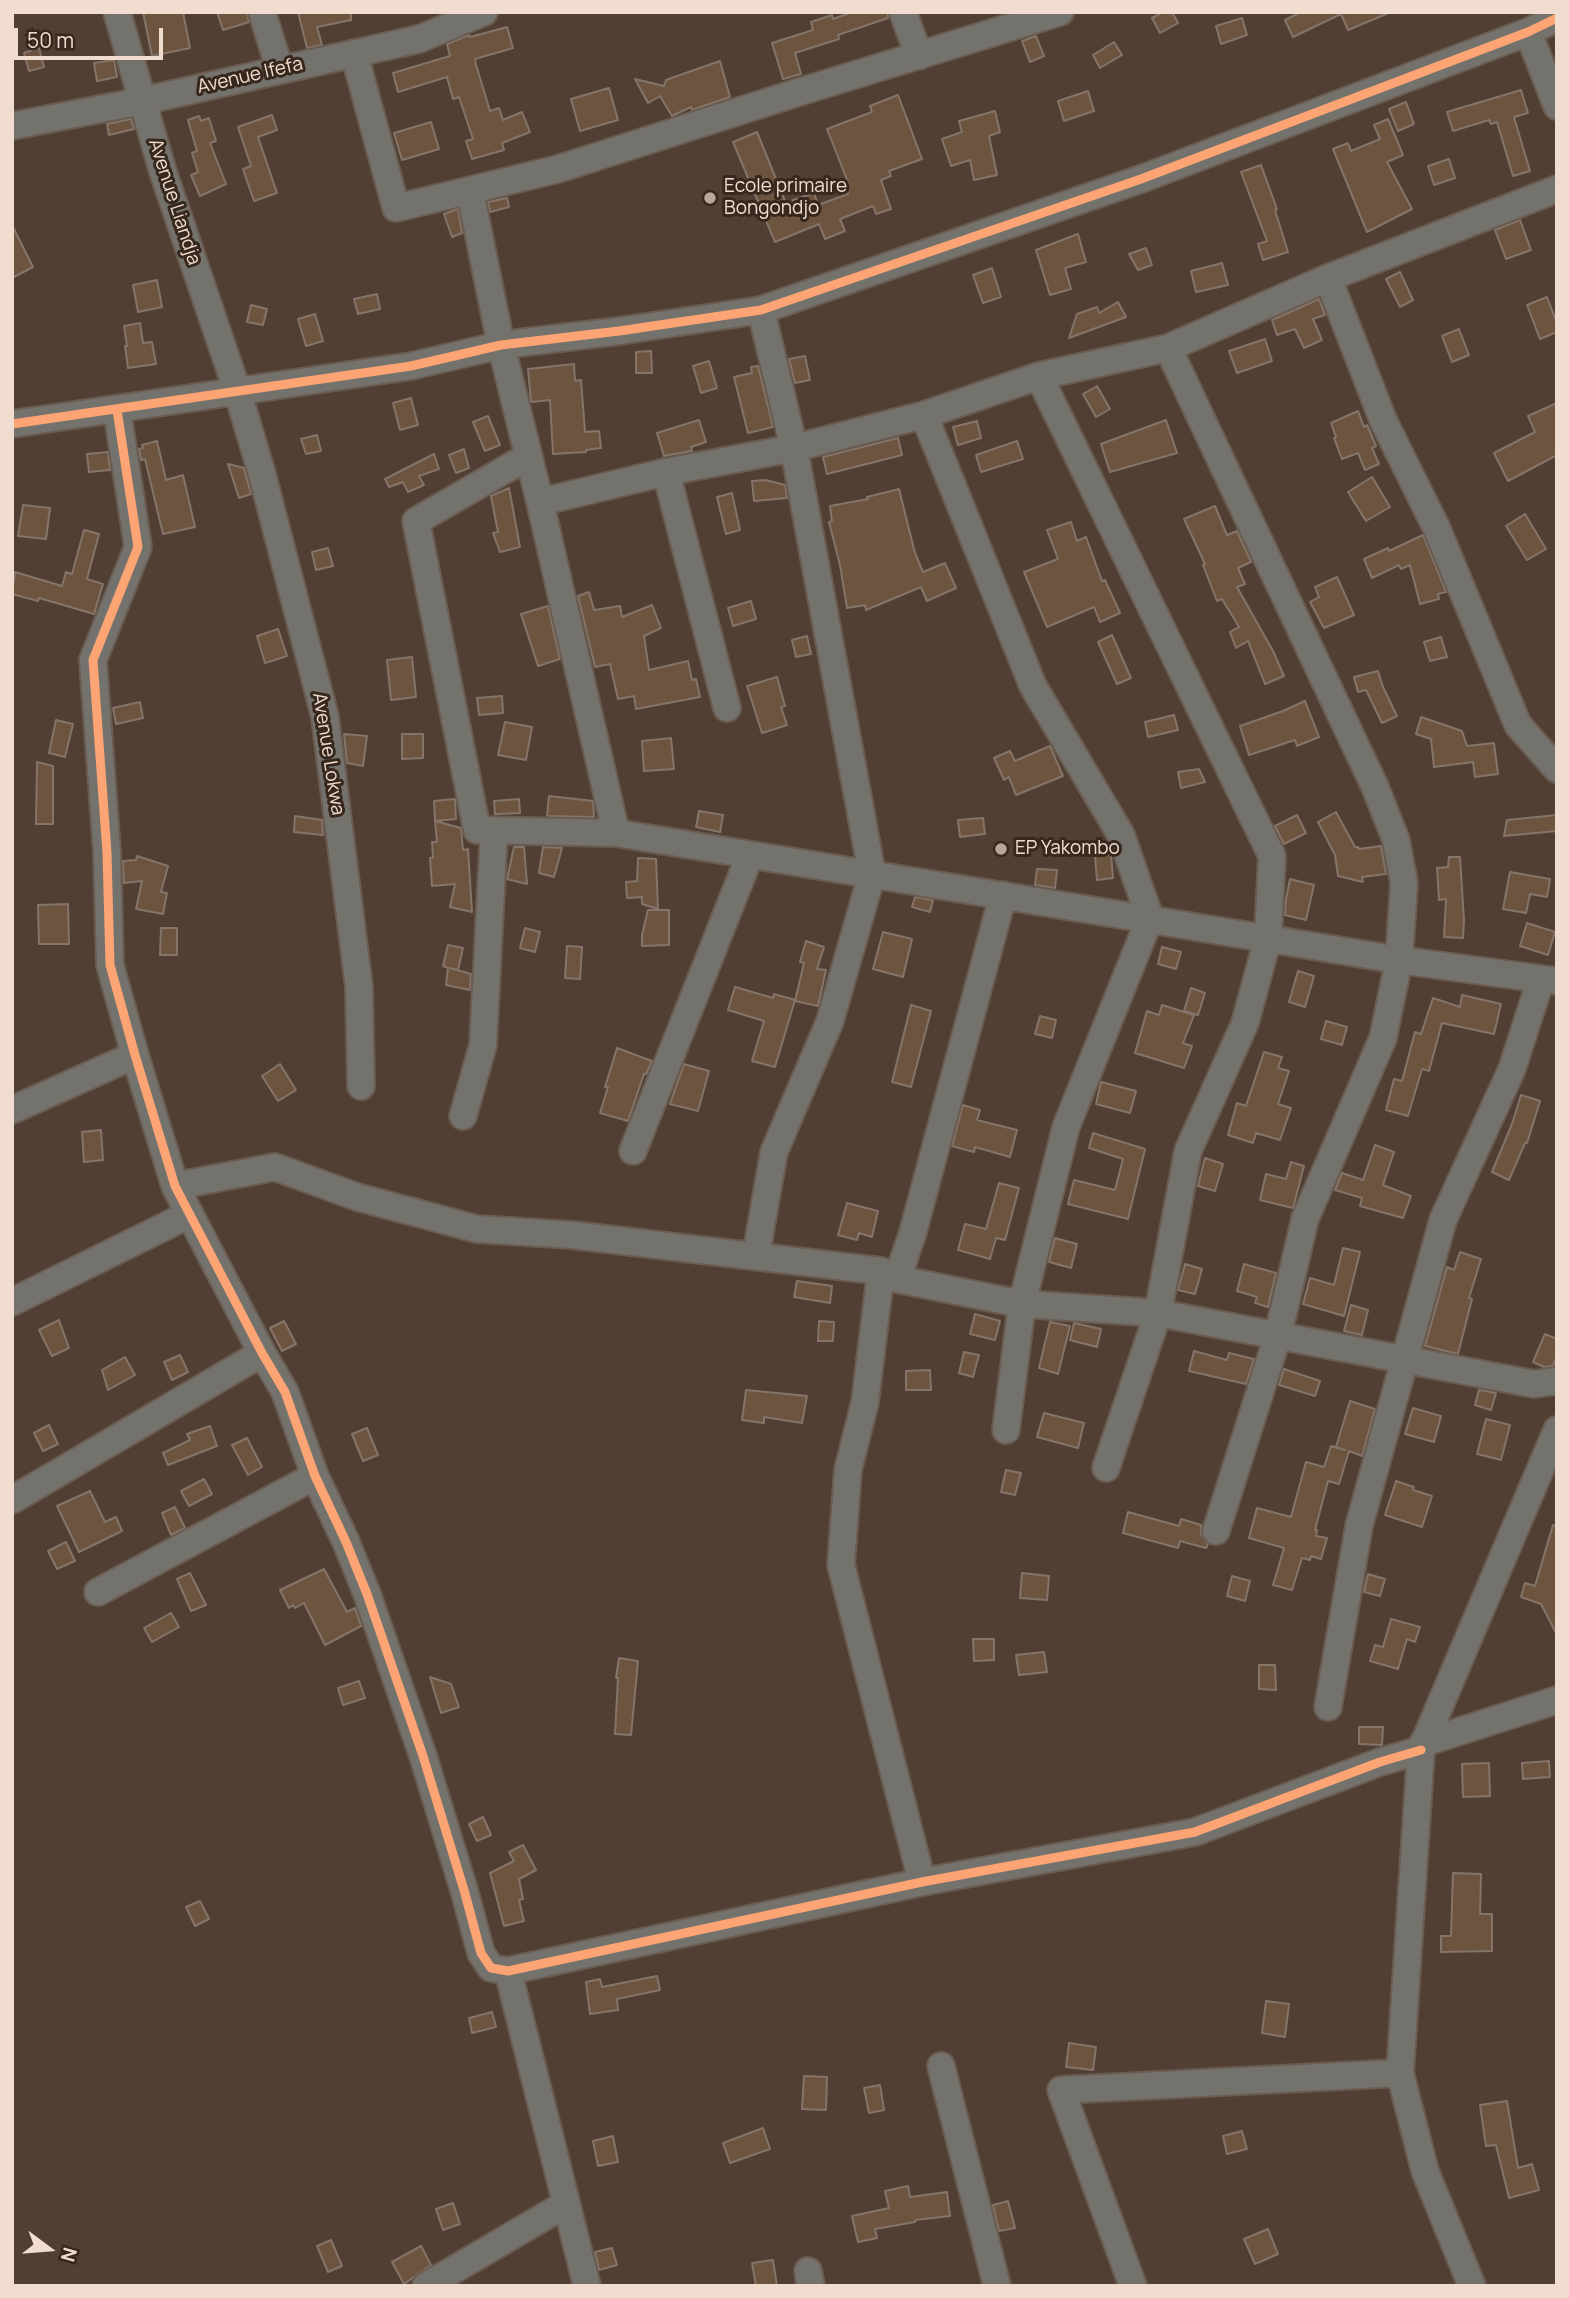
<!DOCTYPE html>
<style>
body{margin:0}
#map{position:relative;width:1569px;height:2298px;overflow:hidden;background:#513f33;font-family:Manrope,sans-serif}
canvas{display:block}
.frame{position:absolute;inset:0;border:14px solid #f1ddcf;pointer-events:none}
.north{position:absolute;left:14px;top:2214px;width:70px;height:70px;-webkit-text-stroke:5px #37281e;paint-order:stroke;rotate:106deg;font-size:19px;font-weight:700;line-height:28px;text-align:center;color:#f1ddcf}
.north::after{content:'';display:block;margin:auto;width:24px;height:32px;background:#f1ddcf;clip-path:polygon(50% 0,100% 100%,50% 72%,0 100%)}
.scale{position:absolute;left:14px;top:28px;width:149px;height:32px;box-sizing:border-box;border:4px solid #f1ddcf;border-top:0;padding-left:9px;font-size:21px;line-height:24px;white-space:nowrap;color:#f1ddcf;-webkit-text-stroke:5px #37281e;paint-order:stroke}
</style>
<div id="map">
<canvas width="1569" height="2298"></canvas>
<div class="frame"></div>
<div class="north">N</div>
<div class="scale">50 m</div>
</div>
<script>
const ctx = document.querySelector('canvas').getContext('2d');
ctx.lineJoin = 'round';
function paint(path, color) {
  ctx.fillStyle = color;
  ctx.fill(path, 'evenodd');
}
function strokePath(path, color, width, dash) {
  ctx.strokeStyle = color;
  ctx.lineWidth = width;
  ctx.lineCap = dash ? 'butt' : 'round';
  ctx.setLineDash(dash || []);
  ctx.stroke(path);
}
function label(font, color, halo, rows, align = 'center') {
  ctx.font = font + ' Manrope,sans-serif';
  ctx.lineWidth = 6;
  ctx.setLineDash([]);
  ctx.textBaseline = 'middle';
  ctx.strokeStyle = halo;
  ctx.fillStyle = color;
  for (const [text, x, y, turn = 0] of rows) {
    ctx.save();
    ctx.translate(x, y);
    ctx.rotate((+turn || 0) * Math.PI / 180);
    ctx.textAlign = isNaN(turn) ? turn : align;
    if (halo) ctx.strokeText(text, 0, 0);
    ctx.fillText(text, 0, 0);
    ctx.restore();
  }
}
const building = new Path2D(`
 M143,12H183L190,48L152,56Z
 M217,12H247L249,22L223,30Z
 M298,12H351V20L317,27L322,45L307,48Z
 M853,12H888V18L838,35L839,39L795,53L801,74L783,79L772,43L813,30L811,22L832,15L833,19Z
 M1163,12H1172L1178,23L1160,33L1152,18Z
 M1301,12H1391L1348,30L1341,14L1293,37L1285,20Z
 M1242,18L1247,35L1221,44L1216,26Z
 M507,27L513,48L475,59L476,65L490,111L499,108L503,120L522,112L530,132L502,143L504,150L472,159L466,141L473,139L459,97L453,99L447,77L398,92L393,73L450,56L447,44L469,35L470,37Z
 M1036,36L1044,56L1030,62L1022,41Z
 M1114,42L1122,55L1100,68L1093,55Z
 M39,48L44,67L29,71L24,53Z
 M114,60L117,77L97,81L94,63Z
 M720,61L730,97L692,110L691,107L672,116L660,96L648,103L635,79L664,86L666,80Z
 M609,88L618,120L580,131L571,99Z
 M1521,90L1528,113L1514,117L1530,171L1513,176L1497,122L1491,124L1489,120L1453,131L1447,112Z
 M1088,91L1094,111L1064,121L1058,101Z
 M898,95L922,159L889,171L891,176L881,180L891,209L876,214L873,206L840,219L845,231L825,239L819,224L775,242L733,142L757,132L789,211L793,200L814,193L818,205L848,194L844,183L849,185L827,129L872,112L870,106Z
 M1406,102L1414,124L1398,131L1389,109Z
 M995,111L1000,132L989,136L997,175L974,180L970,160L951,166L942,139L962,132L959,121Z
 M272,115L277,130L258,137L277,193L254,201L243,169L251,166L238,127Z
 M199,116L201,121L209,118L216,141L210,143L226,184L200,196L191,175L198,172L192,153L197,151L188,120Z
 M131,119L134,129L109,135L107,124Z
 M1388,119L1403,155L1387,162L1412,209L1367,232L1333,149L1348,143L1351,151L1380,139L1374,125Z
 M431,122L439,149L402,160L394,133Z
 M1449,159L1455,178L1434,185L1428,166Z
 M1261,165L1277,209L1275,210L1288,252L1263,260L1258,244L1267,241L1241,172Z
 M507,198L509,207L490,212L488,202Z
 M458,209L462,233L452,237L444,214Z
 M1520,220L1531,250L1506,259L1495,230Z
 M12,225L33,267L12,278Z
 M1078,234L1086,262L1065,268L1071,289L1050,295L1036,250Z
 M1146,248L1152,265L1138,270L1129,254Z
 M1222,263L1228,285L1196,292L1191,271Z
 M992,268L1001,297L983,303L973,275Z
 M1400,272L1413,300L1400,307L1386,279Z
 M157,280L162,307L138,312L133,285Z
 M377,294L380,309L358,314L354,299Z
 M1547,297L1557,323V332L1540,339L1527,305Z
 M1319,299L1325,315L1313,319L1322,340L1304,348L1295,329L1277,335L1272,320Z
 M1118,302L1126,317L1069,338L1077,314L1097,307L1099,313Z
 M251,305L267,309L263,325L247,322Z
 M315,314L323,341L306,346L298,319Z
 M140,323L143,343L152,342L156,364L128,368L125,346H127L124,326Z
 M1459,329L1469,355L1452,362L1442,336Z
 M1265,339L1272,361L1237,373L1229,351Z
 M651,351L652,373H636V352Z
 M805,356L810,380L795,383L789,359Z
 M709,361L717,388L701,393L693,366Z
 M574,364L575,381L581,380L585,432L599,431L601,448L586,450V452L553,454L550,400L531,402L528,369Z
 M758,366L773,427L748,433L734,377L752,373L751,367Z
 M1097,386L1110,409L1096,417L1083,394Z
 M411,398L418,425L400,430L393,403Z
 M1557,403V455L1508,481L1494,453L1535,432L1528,416Z
 M1358,411L1364,427L1367,425L1376,446L1372,448L1379,464L1365,470L1358,453L1342,459L1334,438L1336,437L1331,423Z
 M488,416L500,445L485,451L473,422Z
 M699,420L706,442L691,447L692,451L664,456L657,433Z
 M1166,420L1177,453L1110,472L1101,444Z
 M977,421L981,438L958,445L953,427Z
 M317,435L321,451L306,454L301,439Z
 M898,438L902,455L827,474L823,457Z
 M157,441L166,480L183,475L195,527L163,534L145,459L141,460L139,449L143,448L142,445Z
 M1017,441L1023,459L981,472L976,455Z
 M464,449L469,468L456,473L449,455Z
 M108,452L110,470L89,472L87,454Z
 M434,454L439,469L419,476L424,485L408,492L403,482L389,487L385,479Z
 M228,464L244,468L251,494L239,498Z
 M1372,477L1390,507L1366,521L1348,492Z
 M766,480L785,485L787,498L754,501L752,481Z
 M509,488L520,547L500,552L493,533L498,532L491,496Z
 M899,489L915,553L923,572L945,563L956,588L927,601L921,587L866,610L865,605L847,608L840,565L829,522L832,521L830,506L868,499L867,497Z
 M732,493L740,530L726,534L717,497Z
 M23,505L50,508L46,539L18,536Z
 M1215,506L1227,535L1237,531L1251,562L1238,568L1245,584L1237,587L1273,651L1284,676L1265,684L1248,641L1236,648L1230,632L1239,627L1222,599L1217,601L1203,565L1205,564L1184,519Z
 M1525,514L1546,549L1527,560L1506,526Z
 M1071,522L1077,541L1086,537L1102,581L1105,580L1120,613L1100,622L1094,607L1047,627L1024,572L1058,559L1047,530Z
 M84,530L99,534L87,579L103,584L94,614L39,598L38,601L12,594L15,572L62,586L66,572L72,574Z
 M1423,535L1446,592L1438,594L1439,599L1420,604L1410,565L1401,569L1399,565L1372,578L1364,559L1388,548L1389,551Z
 M328,548L333,566L316,570L312,552Z
 M1337,577L1354,615L1324,628L1310,602L1319,597L1315,587Z
 M589,592L594,610L620,606L622,617L652,605L661,628L644,636L649,670L688,661L692,680L696,679L700,697L636,709L634,696L618,699L610,664L595,667L578,596Z
 M751,601L756,619L733,626L728,608Z
 M548,606L560,659L538,666L521,614Z
 M278,629L287,656L265,663L257,636Z
 M1112,635L1131,678L1117,684L1098,642Z
 M807,636L811,654L796,657L792,640Z
 M1441,637L1447,657L1430,661L1424,642Z
 M412,657L416,697L391,700L387,660Z
 M1378,671L1383,687L1397,716L1382,723L1366,690L1358,692L1354,677Z
 M777,677L785,706L781,707L787,725L762,733L747,686Z
 M502,696L503,713L479,715L477,698Z
 M1305,701L1319,737L1297,746L1295,740L1249,755L1240,726L1283,711Z
 M140,702L143,718L116,724L113,708Z
 M1174,715L1178,730L1148,737L1145,722Z
 M1421,717L1462,731L1467,746L1494,743L1498,774L1475,777L1473,762L1434,767L1431,739L1416,734Z
 M56,720L73,724L65,757L49,753Z
 M505,722L532,727L526,760L498,755Z
 M344,734L367,736L363,766L347,763Z
 M402,734H423V758L402,759Z
 M671,738L674,769L644,771L642,741Z
 M1050,746L1063,776L1016,795L1009,777L1004,780L994,758L1010,751L1015,761Z
 M37,762L53,766V824H36Z
 M1199,769L1205,782L1181,788L1178,772Z
 M549,796L593,801L594,817L547,816Z
 M455,799L456,819L435,821L434,801Z
 M519,799L520,813L495,814L494,801Z
 M699,811L723,815L720,832L696,827Z
 M1336,812L1355,847H1358L1359,849L1381,846L1386,874L1362,877L1363,882L1338,876L1335,855L1318,822Z
 M1297,815L1306,833L1284,844L1275,826Z
 M1557,815V831L1504,836L1507,820Z
 M295,816L322,820L323,835L294,832Z
 M983,818L985,834L960,837L958,820Z
 M435,821L461,828L463,850L468,849L472,912L450,907L455,884L432,886L430,858H433L432,842H437Z
 M514,847H524L527,884L507,879Z
 M543,847L562,848L554,877L539,873Z
 M1111,854L1113,878L1097,880L1095,856Z
 M137,856L168,866L161,892L167,893L163,914L136,909L142,881L124,883L123,861L136,860Z
 M1449,857H1460L1464,920L1463,938L1444,937L1446,899L1439,900L1437,868L1448,867Z
 M638,858L656,859L658,909L642,904V897L627,898L626,882L637,881Z
 M1037,869L1057,870L1055,888L1035,885Z
 M1510,872L1550,879L1547,897L1530,894L1526,913L1503,909Z
 M1290,879L1314,885L1306,920L1285,915L1286,899Z
 M915,897L933,900L930,912L912,907Z
 M68,904L69,944H39L38,905Z
 M648,910H669V945L642,946V935Z
 M1527,923L1555,932L1548,955L1520,946Z
 M161,928H177V955H160Z
 M525,928L540,932L535,952L520,948Z
 M883,932L912,939L903,977L873,969Z
 M806,941L824,947L817,969L826,970L818,1006L795,1001L804,963L800,962Z
 M448,945L463,948L458,970L450,968L471,974L470,990L446,985L448,968L443,966Z
 M567,946L582,947L580,979L565,978Z
 M1162,947L1181,952L1176,969L1158,964Z
 M1298,971L1314,976L1305,1007L1289,1002Z
 M735,987L773,998L774,994L795,1000L775,1067L752,1061L764,1021L728,1010Z
 M1191,988L1205,993L1198,1015L1184,1011Z
 M1462,995L1501,1004L1494,1034L1442,1023L1429,1071L1422,1069L1408,1116L1386,1110L1394,1079L1402,1081L1415,1032L1421,1034L1433,998L1460,1007Z
 M911,1005L931,1011L911,1087L892,1082Z
 M1162,1005L1194,1015L1183,1043L1192,1046L1184,1068L1135,1053L1147,1011L1159,1015Z
 M1040,1016L1056,1020L1052,1038L1035,1034Z
 M1326,1021L1347,1027L1342,1045L1321,1039Z
 M617,1048L652,1061L646,1074H644L628,1121L600,1113L608,1087H605Z
 M1264,1052L1282,1057L1278,1068L1289,1071L1278,1104L1291,1108L1280,1140L1256,1133L1253,1143L1228,1135L1237,1103L1246,1106Z
 M280,1064L296,1090L278,1101L262,1076Z
 M684,1064L709,1071L698,1111L670,1104Z
 M1101,1082L1136,1091L1130,1113L1096,1104Z
 M1521,1095L1540,1101L1527,1143H1525L1509,1180L1492,1172L1512,1124Z
 M963,1105L980,1110L977,1120L1017,1130L1010,1157L975,1147L974,1152L952,1146Z
 M101,1130L103,1160L84,1162L82,1132Z
 M1093,1133L1145,1149L1128,1219L1068,1204L1074,1180L1115,1190L1123,1159L1089,1148Z
 M1375,1145L1394,1152L1383,1185L1411,1196L1403,1218L1360,1206L1362,1198L1335,1190L1342,1173L1363,1180Z
 M1205,1158L1223,1164L1215,1191L1198,1186Z
 M1291,1162L1304,1166L1293,1208L1260,1200L1266,1174L1286,1179Z
 M999,1183L1019,1188L1005,1240L996,1238L990,1259L958,1250L965,1224L986,1229Z
 M847,1203L878,1211L872,1237L859,1233L857,1240L838,1235Z
 M1055,1238L1077,1244L1071,1268L1049,1262Z
 M1343,1248L1360,1252L1344,1316L1303,1304L1310,1278L1334,1285Z
 M1460,1252L1481,1259L1469,1298L1472,1299L1458,1354L1425,1346L1447,1267L1454,1270Z
 M1185,1264L1202,1269L1195,1294L1178,1290Z
 M1244,1264L1276,1273L1268,1307L1255,1303L1257,1297L1237,1291Z
 M797,1281L832,1286L830,1303L794,1297Z
 M1351,1305L1368,1310L1362,1335L1344,1331Z
 M975,1314L1000,1321L995,1340L970,1334Z
 M59,1320L69,1348L52,1356L39,1330Z
 M284,1321L296,1344L282,1351L270,1328Z
 M819,1321L834,1322L833,1341H818Z
 M1050,1322L1070,1326L1058,1374L1039,1368Z
 M1074,1323L1101,1329L1097,1347L1070,1340Z
 M1545,1334L1557,1339V1357L1553,1366L1544,1367L1533,1362Z
 M1194,1351L1227,1360L1229,1353L1254,1359L1246,1384L1189,1371Z
 M964,1352L979,1355L973,1377L959,1373Z
 M180,1355L188,1372L172,1380L164,1362Z
 M125,1357L135,1375L108,1390L102,1370Z
 M1284,1369L1320,1381L1315,1396L1279,1385Z
 M930,1370L931,1390H906V1371Z
 M746,1390L807,1396L802,1423L764,1417V1423L742,1420Z
 M1479,1390L1496,1393L1491,1410L1475,1405Z
 M1350,1401L1375,1409L1362,1456L1349,1451L1339,1484L1328,1481L1315,1530H1317L1316,1536L1327,1538L1321,1559L1311,1556L1310,1560L1302,1558L1292,1590L1273,1585L1284,1548L1249,1538L1257,1508L1291,1517L1306,1462L1324,1467L1331,1446L1345,1450L1336,1447Z
 M1413,1408L1441,1416L1434,1442L1405,1434Z
 M1044,1413L1084,1423L1078,1448L1037,1437Z
 M1486,1419L1510,1425L1501,1460L1477,1454Z
 M49,1425L58,1444L43,1451L34,1433Z
 M210,1426L217,1446L168,1465L163,1453L190,1440L187,1434Z
 M367,1428L378,1455L363,1461L352,1434Z
 M247,1438L262,1467L248,1475L232,1445Z
 M1006,1470L1021,1473L1015,1495L1001,1492Z
 M204,1479L212,1494L189,1506L181,1491Z
 M1396,1481L1414,1487L1413,1490L1432,1496L1422,1527L1385,1515Z
 M90,1491L105,1522L116,1517L122,1531L79,1552L57,1506Z
 M175,1507L185,1528L171,1535L162,1513Z
 M1128,1512L1179,1526L1181,1519L1201,1525V1534L1208,1544L1206,1548L1180,1541L1178,1548L1123,1533Z
 M1553,1525L1557,1526V1635L1541,1604L1521,1597L1525,1583L1535,1586Z
 M66,1542L75,1561L57,1569L48,1551Z
 M324,1569L347,1612L355,1608L361,1626L325,1645L304,1603L295,1608L293,1605L289,1608L280,1590Z
 M190,1573L206,1605L191,1611L177,1579Z
 M1022,1573L1049,1576L1047,1600L1020,1598Z
 M1368,1574L1385,1579L1380,1596L1364,1592Z
 M1232,1576L1250,1581L1245,1601L1227,1596Z
 M171,1613L179,1627L152,1642L144,1628Z
 M1391,1619L1420,1627L1415,1642L1407,1639L1398,1669L1370,1661L1375,1645L1383,1647Z
 M973,1639H994V1660L974,1661Z
 M1044,1652L1047,1672L1019,1675L1016,1655Z
 M619,1658L638,1661L631,1735L615,1734L618,1678H616Z
 M1259,1665H1275L1276,1690L1259,1689Z
 M430,1677L451,1684L459,1707L441,1713Z
 M359,1681L365,1698L343,1705L338,1688Z
 M1359,1727H1383L1382,1745L1359,1744Z
 M1549,1761L1550,1777L1523,1779L1522,1763Z
 M1489,1763L1490,1796L1463,1797L1462,1764Z
 M483,1817L491,1835L477,1841L469,1824Z
 M523,1845L536,1870L519,1879L523,1899L519,1900L524,1921L504,1926L490,1873L514,1861L509,1852Z
 M1453,1873L1481,1874L1480,1914H1492V1951L1441,1952V1936H1451Z
 M200,1901L209,1919L195,1926L186,1907Z
 M657,1976L660,1990L617,1999L618,2010L590,2014L586,1982L600,1979L602,1987Z
 M1266,2001L1289,2004L1285,2037L1262,2033Z
 M492,2012L496,2027L472,2033L469,2018Z
 M1069,2043L1096,2047L1093,2070L1066,2067Z
 M804,2076L827,2077L826,2110L802,2109Z
 M880,2085L884,2110L869,2113L864,2088Z
 M1507,2101L1518,2168L1532,2164L1539,2190L1509,2198L1496,2145L1486,2146L1480,2105Z
 M763,2128L770,2149L730,2163L723,2143Z
 M1242,2131L1247,2149L1227,2154L1223,2136Z
 M613,2136L618,2162L598,2166L593,2141Z
 M908,2186L910,2197L947,2192L950,2216L915,2220V2222L875,2229L877,2238L858,2242L852,2216L889,2208L885,2191Z
 M1008,2201L1015,2228L999,2231L993,2205Z
 M453,2203L460,2224L443,2230L436,2209Z
 M1268,2229L1278,2254L1255,2264L1244,2239Z
 M331,2240L342,2266L328,2272L317,2246Z
 M421,2246L431,2265L404,2284L392,2262Z
 M612,2248L617,2265L599,2270L595,2252Z
 M773,2260L777,2286H756L752,2263Z`);
paint(building, '#6c543f');
strokePath(building, '#84746a', 2);
const minor = new Path2D(`
 M117,12L163,172L237,390L262,474L325,717L359,987L361,1086
 M262,12L280,70
 M903,12L919,56
 M1528,32L1557,106
 M354,53L396,208L558,169L799,92L1060,12
 M12,126L142,101L419,39L484,12
 M470,191L501,345L540,502L616,833
 M1328,278L1383,420L1437,529L1518,725L1557,769
 M1168,348L1375,787L1396,840L1404,883L1399,960L1383,1038L1305,1219L1278,1335L1216,1531
 M1039,376L1272,856L1268,938L1245,1023L1188,1151L1158,1313L1106,1468
 M117,410L138,547L93,660L107,853L110,965L135,1055L175,1186L262,1353L285,1392L315,1476L346,1542L367,1594L423,1756L464,1890L481,1953L491,1968L508,1971L922,1882L1195,1832L1380,1762L1421,1750
 M924,415L1033,686L1121,835L1150,918L1066,1127L1022,1304L1006,1430
 M12,424L411,366L501,345L619,331L761,310L1141,179L1528,32L1557,18
 M527,457L416,521L477,830L616,833L1399,960L1557,981
 M666,472L727,708
 M540,502L666,472L794,448L924,415L1039,376L1168,348L1328,278L1557,189
 M1003,895L913,1232L897,1279L1022,1304L1158,1313L1534,1384L1557,1381
 M12,1110L135,1055
 M463,1116L483,1045L494,830
 M633,1151L750,855
 M175,1186L275,1167L357,1197L477,1229L572,1235L881,1271L897,1279
 M756,1255L774,1152L830,1021L872,874L794,448L761,310
 M881,1271L865,1402L848,1470L841,1565L922,1882
 M12,1302L190,1214
 M12,1500L262,1353
 M98,1592L315,1476
 M1328,1707L1359,1526L1443,1220L1512,1069L1541,979
 M1423,1743L1557,1700
 M508,1971L587,2286
 M941,2066L997,2286
 M808,2271L811,2286
 M426,2286L566,2204
 M1133,2286L1061,2090L1400,2073
 M1472,2286L1425,2171L1400,2073L1421,1750L1557,1430`);
strokePath(minor, '#6b5c52', 30);
strokePath(minor, '#74726c', 26);
strokePath(new Path2D(`
 M117,410L138,547L93,660L107,853L110,965L135,1055L175,1186L262,1353L285,1392L315,1476L346,1542L367,1594L423,1756L464,1890L481,1953L491,1968L508,1971L922,1882L1195,1832L1380,1762L1421,1750
 M12,424L411,366L501,345L619,331L761,310L1141,179L1528,32L1557,18`), '#fda474', 9);
for (const [x, y, r, color] of [
 [710,198,7,"#b9a698"],
 [1001,849,7,"#b9a698"]
]) {
  const dot = new Path2D();
  dot.arc(x, y, r, 0, 2 * Math.PI);
  ctx.fillStyle = color;
  ctx.fill(dot);
  strokePath(dot, '#37281e', 2.5);
}
label('19px', '#f1ddcf', '#37281e', [
 ["Avenue Ifefa",250,76,-13],
 ["Avenue Liandja",174,202,72],
 ["Avenue Lokwa",328,754,81]
]);
label('19px', '#f1ddcf', '#37281e', [
 ["Ecole primaire",724,187],
 ["Bongondjo",724,209],
 ["EP Yakombo",1015,849]
], 'left');
</script>
